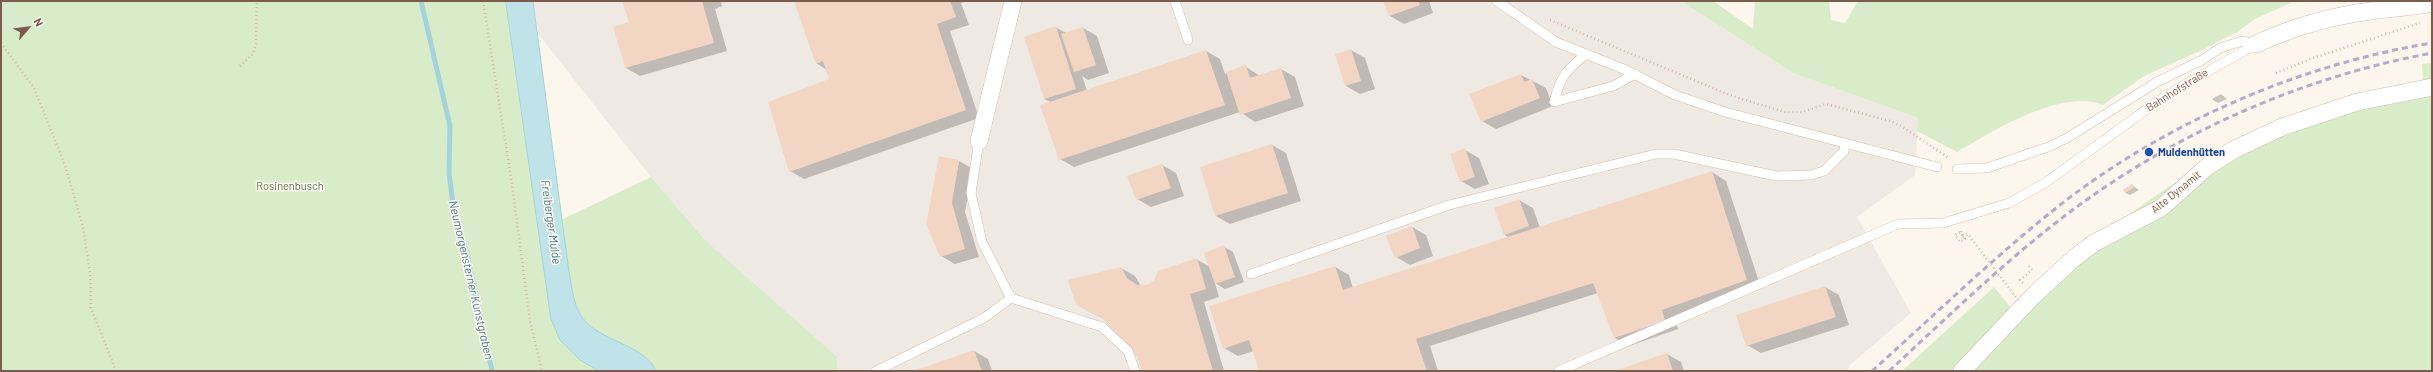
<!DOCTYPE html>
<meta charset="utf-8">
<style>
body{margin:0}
#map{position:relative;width:2433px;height:372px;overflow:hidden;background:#fdf6ec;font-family:Barlow,sans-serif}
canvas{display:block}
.frame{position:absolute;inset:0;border:2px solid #7a5c4d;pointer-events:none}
.north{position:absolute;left:8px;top:8px;width:40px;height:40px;-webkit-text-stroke:3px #fffaf3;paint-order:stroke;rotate:62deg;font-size:11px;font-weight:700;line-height:16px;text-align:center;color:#7a5c4d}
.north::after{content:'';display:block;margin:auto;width:14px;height:18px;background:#7a5c4d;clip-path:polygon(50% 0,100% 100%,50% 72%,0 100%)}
</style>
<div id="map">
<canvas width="2433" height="372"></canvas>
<div class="frame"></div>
<div class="north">N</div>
</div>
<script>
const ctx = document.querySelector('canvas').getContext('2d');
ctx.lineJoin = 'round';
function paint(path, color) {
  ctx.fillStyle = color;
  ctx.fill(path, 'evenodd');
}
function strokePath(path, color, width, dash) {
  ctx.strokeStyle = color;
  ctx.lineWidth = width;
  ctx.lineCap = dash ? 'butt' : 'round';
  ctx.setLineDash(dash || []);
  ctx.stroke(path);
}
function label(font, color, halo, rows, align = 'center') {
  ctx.font = font + ' Barlow,sans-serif';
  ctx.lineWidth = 3;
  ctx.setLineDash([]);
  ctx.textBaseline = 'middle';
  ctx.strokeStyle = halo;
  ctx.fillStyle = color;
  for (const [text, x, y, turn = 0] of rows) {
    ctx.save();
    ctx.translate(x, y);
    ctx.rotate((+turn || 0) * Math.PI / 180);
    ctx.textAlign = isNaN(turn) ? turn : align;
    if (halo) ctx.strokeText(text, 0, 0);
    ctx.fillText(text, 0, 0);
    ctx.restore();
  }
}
paint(new Path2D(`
 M533,1H1681L1793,73L1918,118L1915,175L1857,217L1911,313L1850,365L1847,371H837L707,242L651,177L539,35Z`), '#efe9e4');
paint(new Path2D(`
 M1,1H506L551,319L580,360L599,371H1Z
 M1681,1H1713L1753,29L1755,1H1829L1831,20L1845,23L1858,1H2295L2255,19L2237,32L2204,49L2144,76L2103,105C2062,88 1993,131 1957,152L1917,131L1918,118L1793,73Z
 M2432,63V371H1902L1994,287L2011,308L2125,217L2206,161L2423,84L2422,64Z
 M651,177L707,242L837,357V371H656L655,367C632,353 605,341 586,322C568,304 565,244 563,219Z`), '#d8ecc9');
const water = new Path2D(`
 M506,1H533L569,272C572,288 574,310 586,322C603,341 647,347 656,371H599L580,360L560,340L551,319Z`);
paint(water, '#bfe3e8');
strokePath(water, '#a5d3da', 1);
paint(new Path2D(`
 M623,1H721L722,6L715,9L727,51L640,76L626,68L614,28L630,23Z
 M795,1H967L961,3L969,25L950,31L979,118L804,179L790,171L831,80L827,70L816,63Z
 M1384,1H1429L1433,13L1404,24L1390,16Z
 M1055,27L1066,33L1083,28L1097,36L1109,73L1088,80L1082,76L1087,90L1206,51L1220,59L1225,74L1246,67L1260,76L1281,69L1295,77L1304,106L1255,122L1240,112L1074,167L1060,159L1051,102L1044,99Z
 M1351,50L1365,58L1375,89L1360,94L1346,86L1336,55Z
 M1521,75L1546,88L1553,106L1496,129L1482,121Z
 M2221,94L2227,99L2218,103L2213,100L2212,99Z
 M1272,145L1286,153L1301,201L1230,224L1216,216Z
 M1465,150L1479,158L1489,184L1475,189L1461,181Z
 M959,161L973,169L965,212L979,257L955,264L941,256Z
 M1162,165L1176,173L1184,196L1151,207L1137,199Z
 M1712,172L1726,181L1761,288L1675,318L1678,329L1629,346L1615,338L1598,293L1430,346L1438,371H1260L1254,351L1238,356L1224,348L1335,267L1349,275L1353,288L1509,238L1505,235L1495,208L1519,200L1533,208L1540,228Z
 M2132,185L2139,190L2130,195L2125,193Z
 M1412,227L1426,235L1433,256L1410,265L1396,257Z
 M1224,247L1233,252L1244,282L1225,289L1215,283L1219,297L1204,302L1224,371H1143L1137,355L1104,319L1077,305L1121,268L1135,276L1141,286H1148L1196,259L1210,267Z
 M1825,287L1839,295L1849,325L1761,353L1747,345Z
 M974,351L988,359L992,371H916Z
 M1667,354L1681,362L1684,371H1618Z`), '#0003');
strokePath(new Path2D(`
 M421,1L450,126L449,173L455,220L466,250L492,371`), '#a5d3da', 5);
paint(new Path2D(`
 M622,1H702L714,43L625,68L613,27L629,22Z
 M794,1H950L956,17L937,24L966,110L789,172L768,102L829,79L823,61L816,64Z
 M1383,1H1418L1420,5L1389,16Z
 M1056,26L1076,89L1044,99L1024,37Z
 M1083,27L1096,65L1074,72L1061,34Z
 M1351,49L1361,81L1345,86L1335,54Z
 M1206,50L1225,105L1059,160L1040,105Z
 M1246,65L1250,78L1281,68L1291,98L1240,115L1226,72Z
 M1521,74L1524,82L1532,79L1540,98L1481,122L1469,94Z
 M1272,144L1288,193L1215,216L1200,167Z
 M1465,148L1475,177L1460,182L1450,154Z
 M939,156L959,160L952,203L965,249L940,257L926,224Z
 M1162,164L1171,188L1136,200L1127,176Z
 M1712,171L1747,280L1662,310L1665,321L1614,338L1593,283L1416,339L1427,371H1259L1249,340L1223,349L1209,306L1335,266L1343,290Z
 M2132,184L2135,187L2125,193L2123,190Z
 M1519,199L1529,226L1504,235L1494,208Z
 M1412,226L1420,248L1395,258L1386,236Z
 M1224,245L1235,277L1215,284L1204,253Z
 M1197,258L1206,289L1190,294L1213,371H1142L1137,356L1101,317L1076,305L1068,280L1121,267L1127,278L1137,285H1147L1154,280L1158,271Z
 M1825,286L1836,317L1746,346L1736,315Z
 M974,350L982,371H913Z
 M1667,353L1673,371H1615Z`), '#f3d5c3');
const service = new Path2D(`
 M1175,1L1188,40
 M1497,1L1556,42L1626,70L1675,95L1725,112L1937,167
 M1585,55C1565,71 1560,78 1554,102L1613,86L1635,74
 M1957,169L1987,168L2048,147L2067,138L2157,82L2202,60L2220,48L2242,41L2256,44
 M1251,274L1449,205L1656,154H1674L1776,176L1811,175L1824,171L1844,151L1845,144
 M1011,298L1102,327L1128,351L1135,371
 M876,371L984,318L1011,298L982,242L971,193L979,141
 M1559,371L1898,224L1943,223L2009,203L2045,183L2165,96L2256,44`);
const minor = new Path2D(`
 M2256,44C2293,27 2331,16 2371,11C2391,8 2412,7 2432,3
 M979,141L1013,1
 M1962,371L2033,296L2073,259L2094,243L2161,208L2208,166L2233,150L2282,127L2357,102L2432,87`);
strokePath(service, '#d1beb0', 10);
strokePath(minor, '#d1beb0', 18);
strokePath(new Path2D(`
 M483,1L512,184L530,321L542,371
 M1550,20L1732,96L1785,112H1802L1826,104L1890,121L1901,126L1950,159
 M1,43L34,88L65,165L83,227L90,273L91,308L116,371
 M240,66L253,54L256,43L257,1
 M2276,73L2313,58L2420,23
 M1961,231L1965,239L1960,242L1955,235L1960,232L1963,237
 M2023,283L2020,280L2032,270L2027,264`), '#d9b8a5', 2.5, [1, 3]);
strokePath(service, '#fff', 9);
strokePath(minor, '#fff', 17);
strokePath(new Path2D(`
 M1872,371C1937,313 2000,251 2069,198C2174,119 2303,64 2432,43
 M1889,371C1950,315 2011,255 2078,206C2184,129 2304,77 2432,53`), '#b9a8c9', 3, [6, 4]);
strokePath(new Path2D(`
 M1963,237L1968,234L2018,300`), '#d9b8a5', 2.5, [1, 3]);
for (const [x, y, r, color] of [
 [2149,152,5,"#1a4fb4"]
]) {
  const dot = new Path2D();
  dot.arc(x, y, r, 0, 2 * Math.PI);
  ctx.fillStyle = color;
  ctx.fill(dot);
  strokePath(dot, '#fffaf3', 1.5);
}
label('11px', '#7a5c4d', '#fffaf3', [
 ["Bahnhofstraße",2177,90,-32],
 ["Alte Dynamit",2176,192,-39]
]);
label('bold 11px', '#164399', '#fffaf3', [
 ["Muldenhütten",2158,152]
], 'left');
label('11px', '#537a41', '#fffaf3', [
 ["Rosinenbusch",290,186]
]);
label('italic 12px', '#437c86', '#fffaf3', [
 ["Freiberger Mulde",551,222,82],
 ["Neumorgensterner Kunstgraben",471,280,77]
]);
</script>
